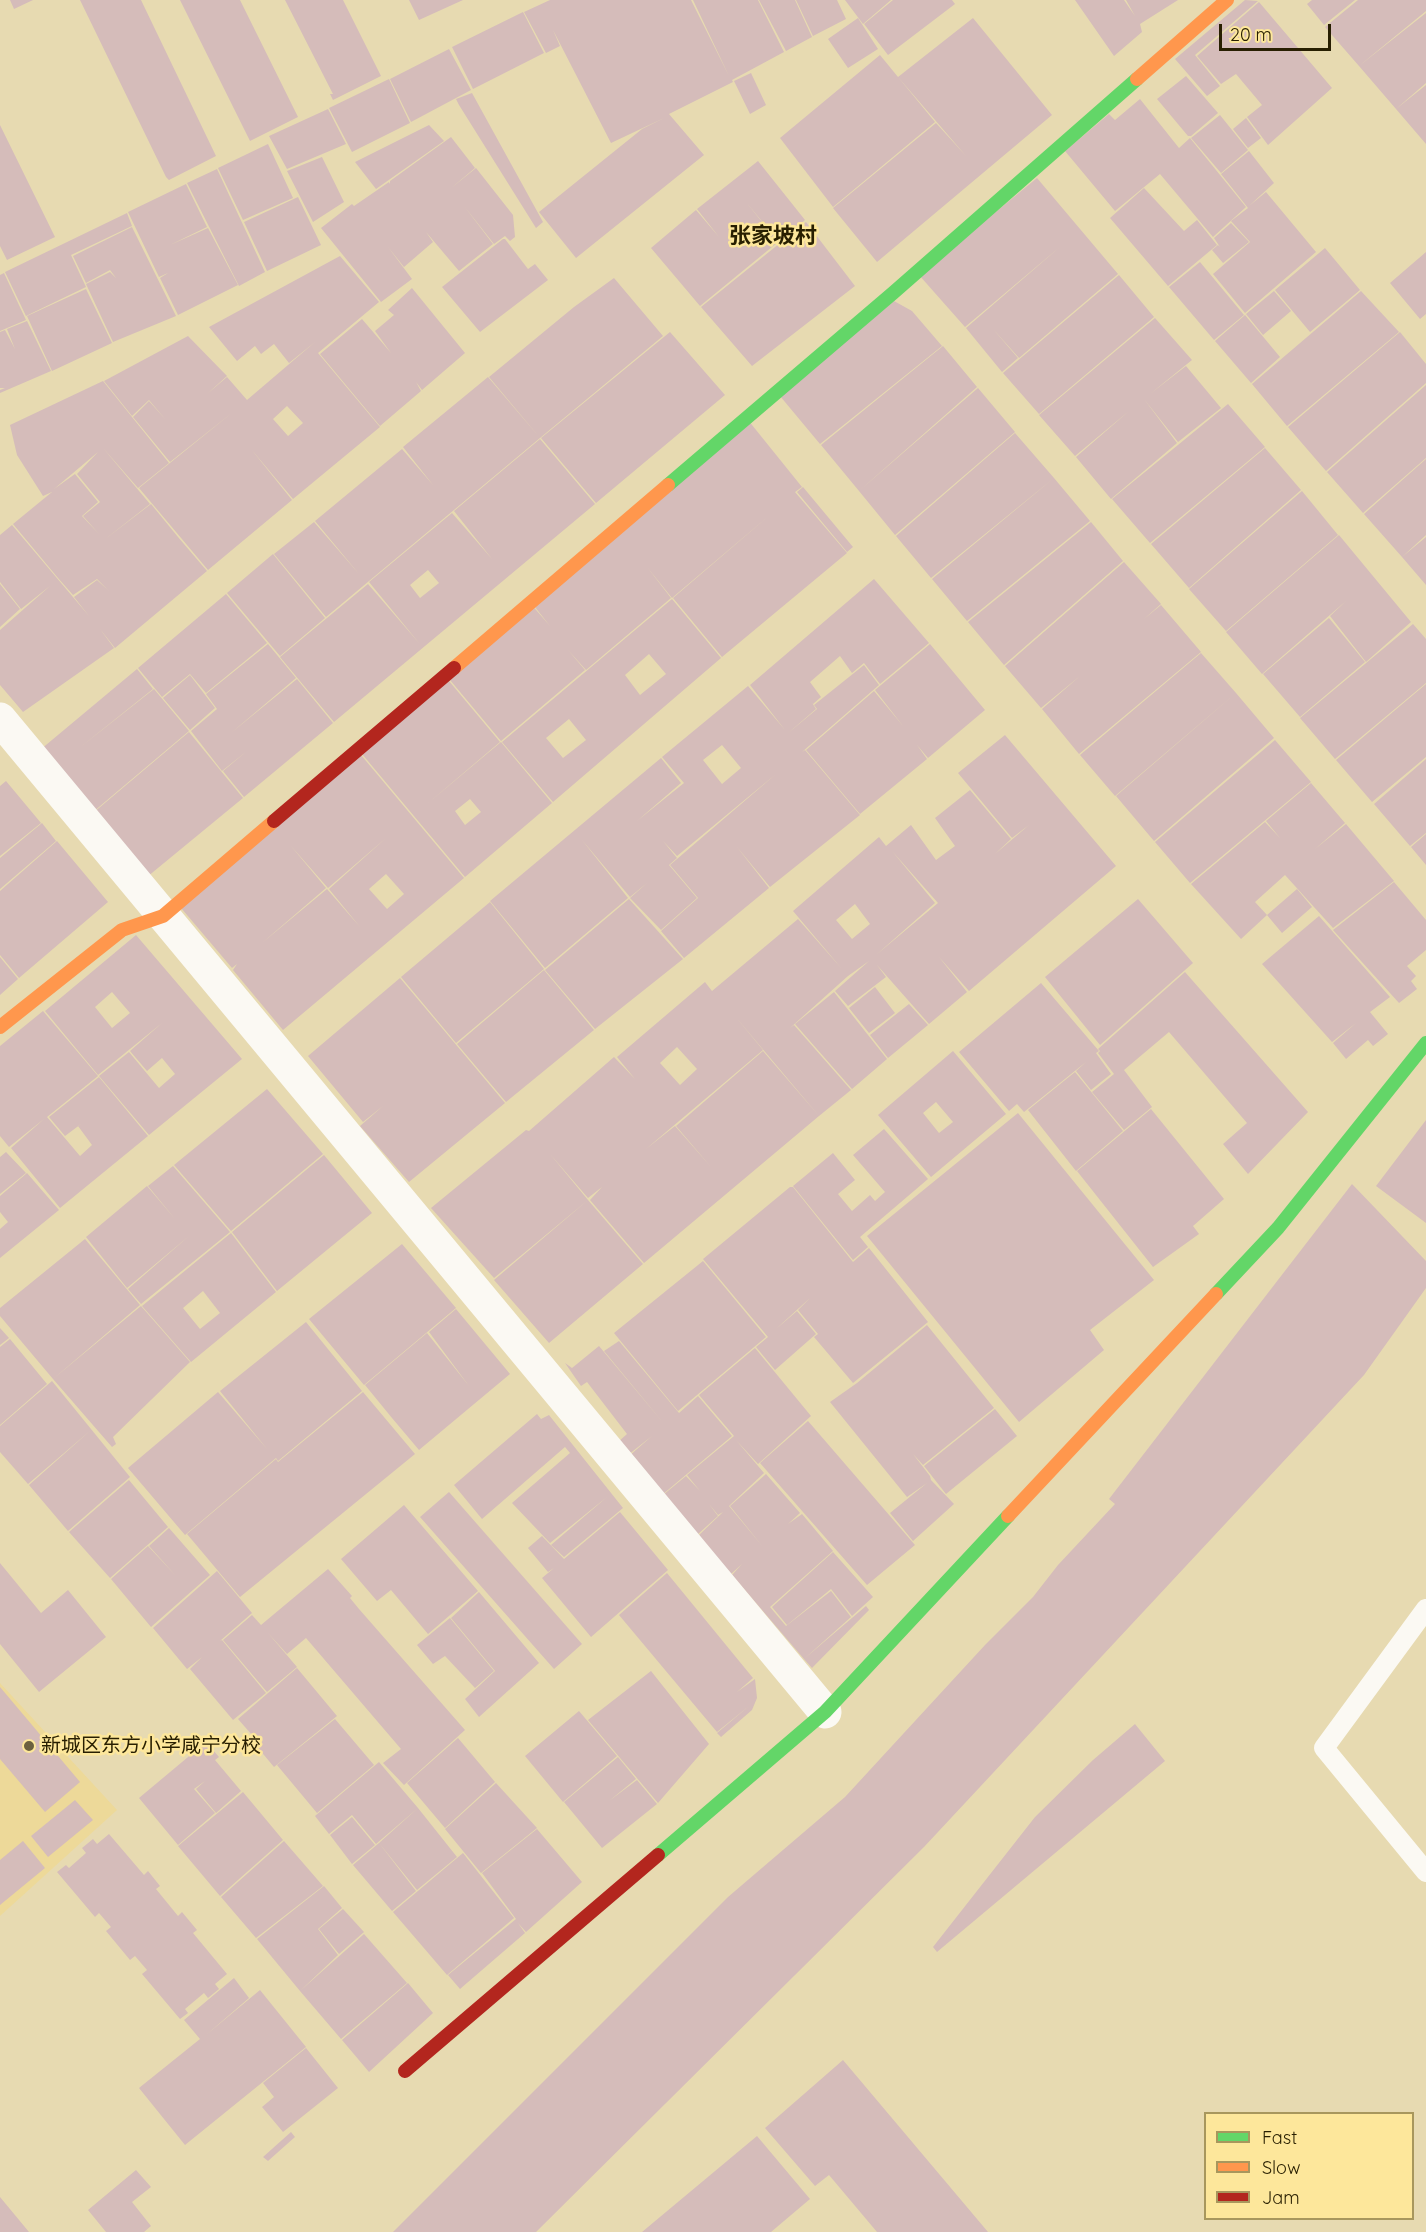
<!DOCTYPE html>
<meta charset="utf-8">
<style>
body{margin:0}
#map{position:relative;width:1426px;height:2232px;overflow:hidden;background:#e7dab1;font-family:Quicksand,sans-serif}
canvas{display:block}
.legend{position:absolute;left:1204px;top:2112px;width:210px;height:108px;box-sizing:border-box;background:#fde79b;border:2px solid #a8975d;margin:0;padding:8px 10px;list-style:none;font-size:18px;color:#281f01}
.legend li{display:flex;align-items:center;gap:12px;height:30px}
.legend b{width:30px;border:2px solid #a8975d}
.scale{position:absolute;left:1219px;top:24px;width:112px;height:27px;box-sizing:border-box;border:3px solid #281f01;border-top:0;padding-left:8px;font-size:18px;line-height:21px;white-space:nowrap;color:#281f01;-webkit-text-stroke:4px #fde79b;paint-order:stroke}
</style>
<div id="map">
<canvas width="1426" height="2232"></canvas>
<ul class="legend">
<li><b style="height:8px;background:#63d668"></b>Fast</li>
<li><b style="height:8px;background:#ff974d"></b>Slow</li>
<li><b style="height:8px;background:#b3261e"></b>Jam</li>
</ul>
<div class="scale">20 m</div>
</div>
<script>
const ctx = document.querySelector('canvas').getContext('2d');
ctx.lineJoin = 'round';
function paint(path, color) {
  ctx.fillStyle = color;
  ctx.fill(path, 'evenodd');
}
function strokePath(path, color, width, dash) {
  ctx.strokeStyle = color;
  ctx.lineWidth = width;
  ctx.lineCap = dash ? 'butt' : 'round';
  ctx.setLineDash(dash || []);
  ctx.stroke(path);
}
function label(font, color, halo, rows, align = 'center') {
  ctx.font = font + ' Quicksand,"Noto Sans SC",sans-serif';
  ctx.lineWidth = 5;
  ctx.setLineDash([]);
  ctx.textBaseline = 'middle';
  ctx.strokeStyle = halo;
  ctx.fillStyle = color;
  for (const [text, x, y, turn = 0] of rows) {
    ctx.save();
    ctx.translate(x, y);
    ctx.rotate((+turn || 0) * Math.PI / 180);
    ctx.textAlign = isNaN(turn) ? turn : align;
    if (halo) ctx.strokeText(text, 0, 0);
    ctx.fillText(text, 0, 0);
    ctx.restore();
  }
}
paint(new Path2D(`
 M0,1683L117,1810L0,1916Z`), '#edd999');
paint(new Path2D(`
 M10,0H33L14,9Z
 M80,0H141L216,156L169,180L166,177Z
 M180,0H240L298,117L250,141Z
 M285,0H343L381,76L333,100L330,94H333Z
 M409,0H463L419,20Z
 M550,0H691L729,76L693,0H758L784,52L732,80L733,82L669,114L704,155L576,258L539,212L642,129L664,118L611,143L553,30L560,46L546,53L524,12Z
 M759,0H795L812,37L786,51Z
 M796,0H837L846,19L813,36Z
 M845,0H891L863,24Z
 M893,0H952L955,4L888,55L864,24Z
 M1075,0H1124L1135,16L1126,0H1178L1140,24L1142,32L1114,56Z
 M1245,0L1258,1L1195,55L1220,86L1207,96L1175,59Z
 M1312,0H1355L1324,25L1307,4Z
 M1358,0H1426V11L1359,66L1325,27Z
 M1259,2L1332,88L1268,145L1247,117L1262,105L1236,74L1221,84L1197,56Z
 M523,12L544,53L473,89L452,47Z
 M1426,13V83L1396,109L1359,66Z
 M858,18L878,49L848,68L828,39Z
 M973,18L1052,115L877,262L833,208L936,123L966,156L898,77L935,122L833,207L780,138L880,55L898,77Z
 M449,49L471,90L411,122L390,79Z
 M751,73L766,105L750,114L734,81Z
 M1186,76L1218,113L1191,136H1188L1157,99Z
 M389,79L410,123L352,152L329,108Z
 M1426,85V144L1396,109Z
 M472,93L543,222L536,228L459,105L456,99Z
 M1140,99L1179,148L1190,138L1246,207L1213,237L1160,174L1115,211L1065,151L1109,114L1115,120Z
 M328,109L346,144L287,169L269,136Z
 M1220,115L1248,150L1221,173L1191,138Z
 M1246,118L1261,138L1248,148L1233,129Z
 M0,125L55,237L7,260L0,246Z
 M429,125L444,141L376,189L355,162Z
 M451,137L475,168L450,189L476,168L513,215L515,237L510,241L505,236L494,244L464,206L493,244L459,271L426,232L433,242L404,267L388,247L412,279L381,302L321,228L352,204L354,206L389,182L390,184V181Z
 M268,144L293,198L243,220L218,168Z
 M1249,151L1274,183L1249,206L1266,192L1316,252L1245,313L1213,274L1250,242L1231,221L1248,208L1221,174Z
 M322,157L344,202L313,222L287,171Z
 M758,161L805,220L779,242L746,202L778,242L700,306L651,248L696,210L719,237L697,209Z
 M217,169L265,272L239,286L187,183Z
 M1037,178L1118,274L1019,358L993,329L1018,358L1002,372L966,328L1061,246L965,327L919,275Z
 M186,184L207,227L170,245L208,228L238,285L178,315L160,278L168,273L159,277L128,212Z
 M1144,188L1184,231L1197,220L1217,245L1168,286L1110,218Z
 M298,197L321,245L267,271L244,222Z
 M127,213L132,226L71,255L86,287L26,316L5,272Z
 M806,222L855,286L752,366L701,307Z
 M1231,223L1249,242L1223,263L1212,250L1218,245L1220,247L1214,238Z
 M132,227L176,316L113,342L86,284L110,272L116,278L110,270L86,283L73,256Z
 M503,239H505L528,269L535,264L548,280L480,332L442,287Z
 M1325,248L1360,290L1310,332L1275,290Z
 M1426,252V314L1420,319L1390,283Z
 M340,256L379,302L318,353L380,427L293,499L251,449L292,500L208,570L139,488L233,412L170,462L133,417L149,401L165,419L149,400L132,416L104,381L188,336L227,376L207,394L227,377L247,400L315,342L289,363L274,344L261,354L255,346L237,361L209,327ZM287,406L303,423L288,436L273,419Z
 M1200,262L1244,315L1214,340L1169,287Z
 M4,273L26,320L0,331V275Z
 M1119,275L1154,317L1039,414L1003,373Z
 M614,278L663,336L540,438L489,377L574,307Z
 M412,288L465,353L422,390L416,382L421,391L380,426L320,354L362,319L391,353L375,331L394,315L388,310Z
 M86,289L112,343L52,371L27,316Z
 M1274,291L1291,311L1263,335L1246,314Z
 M1361,291L1399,332L1287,426L1252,384Z
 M894,301L912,311L942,346L820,444L780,396Z
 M1245,315L1280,357L1251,383L1215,341Z
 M1155,318L1192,360L1150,394L1186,366L1221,408L1178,442L1144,399L1177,443L1111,499L1076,457L1129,411L1075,456L1039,415Z
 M27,321L51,371L0,393V390L5,388H0V332L5,330L15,349L7,329Z
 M670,332L725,395L596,503L541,438Z
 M1400,332L1426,364V383L1326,471L1288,427Z
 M943,346L977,387L859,491L821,445Z
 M488,377L540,438L326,617L274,554L314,522L359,574L315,521L402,449L433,485L403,447Z
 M103,381L169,463L138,488L103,448L150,504L104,540L151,504L178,537L153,557L178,537L207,571L115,648L100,629L114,648L23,712L0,685V630L50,586L21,609L0,582V535L12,525L89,616L74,597L97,580L109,591L97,579L73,595L58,578L90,552L58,578L13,524L52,492L43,496L17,455L10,425ZM98,452L77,474L100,502L83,516L99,534L82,516L98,502L75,474L54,489Z
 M1426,385V458L1363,513L1327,472Z
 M978,388L1015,432L895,535L859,491Z
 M1228,404L1265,447L1150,543L1112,499Z
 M748,420L802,487L795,492L847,553L722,657L673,598L771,514L672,598L647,567L671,598L586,670L568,650L585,670L501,741L445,674L530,603L550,626L531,602Z
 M1015,433L1054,478L931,578L896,536Z
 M540,439L595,504L334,722L280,657L368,584L419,643L369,582L452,513L492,559L454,511ZM428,570L439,583L420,598L410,585Z
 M1265,448L1301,490L1189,588L1151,544Z
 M1426,459V535L1402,557L1364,514Z
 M1054,478L1090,521L967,621L932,579Z
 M803,487L853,547L847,552L797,492Z
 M1302,491L1338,535L1226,631L1189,589Z
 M1091,522L1123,561L1004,665L968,622Z
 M1339,535L1411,622L1366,662L1330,616L1346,601L1262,674L1226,632Z
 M1426,537V585L1402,557Z
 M273,554L325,618L280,656L227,593Z
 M1124,562L1161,604L1144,619L1161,605L1201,652L1079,754L1042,709L1080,676L1041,708L1005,666Z
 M874,579L929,643L880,684L864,663L852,673L840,656L810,682L821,697L813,704L811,701L816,709L787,734L817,709L814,705L864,665L879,685L802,752L805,750L860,815L770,887L737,847L769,888L684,958L661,931L698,898L670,865L776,774L677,856L663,841L677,858L669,865L697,898L661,930L630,898L647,883L630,897L582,840L628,898L545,968L490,901L661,758L681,783L637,821L684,783L662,757L748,686L785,730L750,685ZM722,745L741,768L722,784L703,760Z
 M0,584L20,609L0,627Z
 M226,594L267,643L206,693L190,674L162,697L138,668Z
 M672,599L721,658L553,802L502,742ZM649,654L666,674L640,695L625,675ZM569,719L586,740L563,758L546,738Z
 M1329,618L1365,662L1300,717L1263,674Z
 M1413,624L1426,639V683L1335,759L1300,718Z
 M268,644L296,678L231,733L297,679L333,723L244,797L223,771L247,751L222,771L191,731L217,709L206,694Z
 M930,644L985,710L928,758L917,745L927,759L860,814L806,750L874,691L903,726L875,690Z
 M1201,653L1236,693L1115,796L1080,755Z
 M137,669L153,689L78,749L154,689L189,731L93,812L40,750Z
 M190,675L215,708L190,730L163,698Z
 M444,675L500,742L427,804L501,742L552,803L465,877L357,748ZM470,799L481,812L465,825L455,811Z
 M1426,684V757L1372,802L1336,760Z
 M1236,693L1274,738L1154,841L1116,796Z
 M189,732L243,798L147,877L93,813Z
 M1005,735L1116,866L969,991L939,957L967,992L929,1024L877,965L886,977L848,1006L835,991L869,961L848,976L790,1028L794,1025L851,1090L819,1116L734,1015L763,1050L646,1149L675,1126L711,1167L676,1126L763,1051L819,1116L644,1263L590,1200L602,1187L588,1198L550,1154L588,1200L494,1278L431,1208L526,1130L529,1131L614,1057L635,1079L617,1057L705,982L712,991L798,919L842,969L793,911L879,837L886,846L911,825L936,860L955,846L935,818L970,790L1011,839L995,854L1029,825L1012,838L958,773ZM892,851L938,903L876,955L935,903ZM855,904L870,924L852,939L836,920ZM677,1047L697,1069L680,1085L660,1063Z
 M1275,740L1311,782L1190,883L1155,842Z
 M356,749L464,878L283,1030L233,970L237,964L232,968L176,902ZM386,838L329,889L360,927L327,889L262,943L326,888L291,846L328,888ZM386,874L404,894L387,909L369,889Z
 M1426,759V833L1410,846L1374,804Z
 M6,781L41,823L0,856V786Z
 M1311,783L1345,823L1315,849L1346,824L1394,881L1333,928L1285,875L1255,902L1267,915L1241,939L1191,884L1265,822L1280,838L1266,821Z
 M42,823L56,841L0,889V858Z
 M1426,834V865L1411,847Z
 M57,841L108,902L19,978L0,955V891Z
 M1394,882L1426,920V950L1407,966L1416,976L1411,981L1417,989L1399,1003L1333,930Z
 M1297,889L1312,907L1282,933L1267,915Z
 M629,899L683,959L595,1029L545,970Z
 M1138,899L1193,963L1100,1045L1045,977Z
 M490,902L544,969L456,1043L401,977Z
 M1319,916L1390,997L1370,1012L1388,1034L1373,1046L1368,1040L1346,1059L1333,1043L1356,1023L1332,1042L1262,964Z
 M136,935L242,1059L149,1135L99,1076L129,1052L159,1088L175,1074L162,1058L147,1071L130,1051L162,1023L98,1075L45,1011ZM112,992L130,1013L112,1028L95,1007Z
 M0,957L18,979L0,995Z
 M544,970L594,1030L506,1102L457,1044Z
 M1185,972L1308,1112L1248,1174L1223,1144L1247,1123L1169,1032L1124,1070L1152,1107L1124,1130L1092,1092L1114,1074L1098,1053L1100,1051L1098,1049Z
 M400,978L505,1103L409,1182L360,1126L383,1106L363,1122L308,1056Z
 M1041,983L1099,1051L1096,1053L1111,1074L1091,1090L1076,1071L1086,1062L1024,1112L1017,1104L1009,1111L959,1052Z
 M875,987L895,1013L869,1033L849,1008Z
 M834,992L887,1059L852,1089L795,1024Z
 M909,1004L928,1025L888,1058L870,1035Z
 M43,1011L98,1076L47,1117L80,1156L92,1145L78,1126L81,1124L65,1136L49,1117L99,1077L148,1136L60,1208L11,1148L44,1119L9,1147L0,1136V1046Z
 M953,1051L1006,1114L931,1177L878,1115ZM936,1102L953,1122L939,1133L923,1113Z
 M1075,1072L1123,1131L1076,1171L1028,1110Z
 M267,1089L323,1154L231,1231L174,1165Z
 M1151,1109L1224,1199L1193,1226L1199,1234L1153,1267L1077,1171Z
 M1018,1113L1154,1280L1090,1330L1104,1350L1019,1422L867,1236Z
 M1426,1120V1223L1376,1186Z
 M884,1129L928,1179L860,1237L868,1247L853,1260L793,1186L833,1153L855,1180L838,1194L852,1211L870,1195L875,1201L885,1192L853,1155Z
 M6,1152L26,1173L0,1194V1157Z
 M324,1155L372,1213L277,1291L232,1232Z
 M173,1166L230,1232L141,1304L128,1289L189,1236L127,1288L86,1237L147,1186L175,1219L148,1186Z
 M27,1173L59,1210L0,1258V1229L8,1222L0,1212V1196Z
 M1352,1184L1426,1261V1288L1364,1375L924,1847L536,2232H393L728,1897L845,1797L985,1645L1033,1597L1058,1565L1115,1504L1109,1499Z
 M790,1187H793L853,1262L869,1248L928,1322L853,1383L814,1337L818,1334L798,1310L810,1298L776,1329L797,1311L816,1334L775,1370L756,1347L768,1337L703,1259Z
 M588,1200L643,1264L549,1343L494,1280Z
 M231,1233L276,1292L191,1362L142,1306ZM203,1291L220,1313L200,1329L183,1308Z
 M85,1239L140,1305L53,1379L0,1316V1308Z
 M402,1244L456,1308L364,1385L309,1319Z
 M703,1261L766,1337L678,1411L614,1333Z
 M141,1306L190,1362L113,1437L116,1444L112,1447L53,1379Z
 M456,1309L510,1374L419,1450L392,1418L399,1412L392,1418L365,1385L427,1333L469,1386L429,1332Z
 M306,1322L362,1391L278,1461L276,1458L185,1535L128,1468L218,1392L267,1449L220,1391Z
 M927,1325L994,1408L923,1465L913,1454L930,1476L931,1480L954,1504L913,1541L890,1513L927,1483L907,1497L830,1402L857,1383Z
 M0,1328L9,1338L0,1345Z
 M10,1339L47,1384L0,1425V1347Z
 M619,1341L679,1413L698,1396L732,1436L662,1495L629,1456L652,1436L628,1455L618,1442L627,1434L587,1382L581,1386L565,1363L572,1368L599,1346L665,1425L604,1351Z
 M755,1348L811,1416L758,1464L736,1440L764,1473L729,1506L763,1547L730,1506L766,1474L800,1513L788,1524L802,1514L833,1551L770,1607L786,1626L831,1591L851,1617L804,1659L732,1575L742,1564L731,1574L698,1536L723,1512L718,1515L709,1504L718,1516L697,1535L663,1495L686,1476L700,1491L687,1475L734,1436L699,1395Z
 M52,1381L130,1477L68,1531L29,1485L91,1430L28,1484L0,1452V1426Z
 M363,1392L415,1454L240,1597L187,1534L276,1459L278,1462Z
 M995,1409L1017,1436L946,1494L924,1466Z
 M537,1414L541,1419L549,1415L623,1508L564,1557L551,1545L607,1497L550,1543L512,1503L570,1453L565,1447L482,1519L454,1485Z
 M808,1421L915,1545L867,1585L760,1463Z
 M129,1480L168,1527L110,1578L69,1532Z
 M449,1492L582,1644L554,1669L420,1517Z
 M404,1505L478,1591L428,1634L391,1590L377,1601L341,1559Z
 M620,1512L668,1570L591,1637L542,1578L554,1568L548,1572L528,1548L542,1536L564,1559Z
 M169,1528L210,1575L151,1627L111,1579L148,1546L176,1576L149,1546Z
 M833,1552L873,1597L852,1616L831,1589L787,1625L772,1607Z
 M0,1563L41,1613L68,1590L106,1637L39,1692L0,1644Z
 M328,1569L352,1596L350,1598L359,1609L465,1730L404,1785L383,1763L401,1749L306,1638L287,1654L268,1633L297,1667L267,1692L223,1640L252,1615L261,1625Z
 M217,1571L252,1613L220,1641L222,1640L266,1693L233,1720L190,1669L202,1657L187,1669L153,1628Z
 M667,1573L753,1678L737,1692L755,1679L757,1698L752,1710L721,1737L717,1733L749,1706L717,1732L619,1615Z
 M479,1592L539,1663L479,1717L465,1699L495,1671L451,1618Z
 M866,1606L869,1610L812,1668L804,1659Z
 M450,1618L494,1671L475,1688L445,1656L433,1664L417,1645Z
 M297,1668L337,1716L274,1767L249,1737L252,1735L238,1719Z
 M651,1671L709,1744L658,1803L588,1720Z
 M0,1687L80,1782L45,1812L0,1759Z
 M579,1711L617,1756L563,1802L525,1756Z
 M335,1719L374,1765L317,1813L277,1765Z
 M1135,1724L1165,1761L937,1952L933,1947L1035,1817L1093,1760Z
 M458,1738L495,1782L445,1828L407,1783Z
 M206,1742L219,1757L215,1760L241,1791L216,1813L196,1789L205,1781L194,1789L215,1813L178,1845L139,1798Z
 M618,1757L636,1779L609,1801L637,1780L657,1804L602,1848L564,1802Z
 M379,1762L418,1808L376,1844L352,1815L329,1834L315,1816Z
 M496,1783L537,1828L481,1873L445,1829Z
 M243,1792L283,1840L220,1896L178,1846Z
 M75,1800L93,1820L48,1857L31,1836Z
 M418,1808L457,1857L417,1890L379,1843Z
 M352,1817L375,1845L352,1864L330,1835Z
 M537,1829L582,1882L526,1932L518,1923L525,1933L460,1989L448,1975L516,1919L482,1873Z
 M109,1834L144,1875L148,1871L160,1886L156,1889L178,1916L182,1912L197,1930L193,1933L227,1974L215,1984L219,1989L208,1998L204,1993L185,2009L188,2013L180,2019L142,1974L147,1970L135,1956L130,1960L106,1931L111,1927L99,1913L95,1917L57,1872L66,1865L69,1868L86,1853L82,1848L93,1839L97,1844Z
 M23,1841L45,1868L0,1905V1860Z
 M284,1841L323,1886L256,1938L221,1897Z
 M379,1843L416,1891L392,1911L353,1865Z
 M463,1853L514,1918L447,1975L393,1912Z
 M324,1886L342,1908L318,1929L338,1955L300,1991L257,1939Z
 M343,1909L364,1932L339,1954L319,1929Z
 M364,1934L407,1983L341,2039L300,1991Z
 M234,1978L249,1998L206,2035L260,1990L306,2047L185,2145L139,2088L200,2039L184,2020Z
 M408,1983L433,2013L369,2072L342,2040Z
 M306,2048L338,2088L283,2132L262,2107L274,2097L263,2083Z
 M843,2060L988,2232H877L829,2175L815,2186L765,2128Z
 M291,2132L295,2137L268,2161L263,2157Z
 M757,2136L810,2199L771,2232H642Z
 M136,2170L151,2187L132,2202L151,2226L144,2232H106L88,2210Z
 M0,2197L29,2232H0Z`), '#d5bcba');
strokePath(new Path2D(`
 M1426,1609L1324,1748L1426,1872`), '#fbf9f3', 20);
strokePath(new Path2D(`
 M0,719L825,1712`), '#fbf9f3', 33);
strokePath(new Path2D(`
 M668,485L893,293L1137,79
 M1216,1294L1278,1228L1426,1043
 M658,1855L825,1712L1008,1516`), '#63d668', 14);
strokePath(new Path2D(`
 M1137,79L1227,0
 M454,668L668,485
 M0,1027L122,930L163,916L274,821
 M1008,1516L1216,1294`), '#ff974d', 14);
strokePath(new Path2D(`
 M274,821L454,668
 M405,2071L658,1855`), '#b3261e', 14);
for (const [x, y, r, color] of [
 [29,1746,6,"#6b603f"]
]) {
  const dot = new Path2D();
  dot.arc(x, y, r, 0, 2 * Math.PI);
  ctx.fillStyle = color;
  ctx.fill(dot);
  strokePath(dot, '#fde79b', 2);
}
label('20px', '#281f01', '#fde79b', [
 ["新城区东方小学咸宁分校",41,1746]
], 'left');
label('bold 22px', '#281f01', '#fde79b', [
 ["张家坡村",773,236]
]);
</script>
